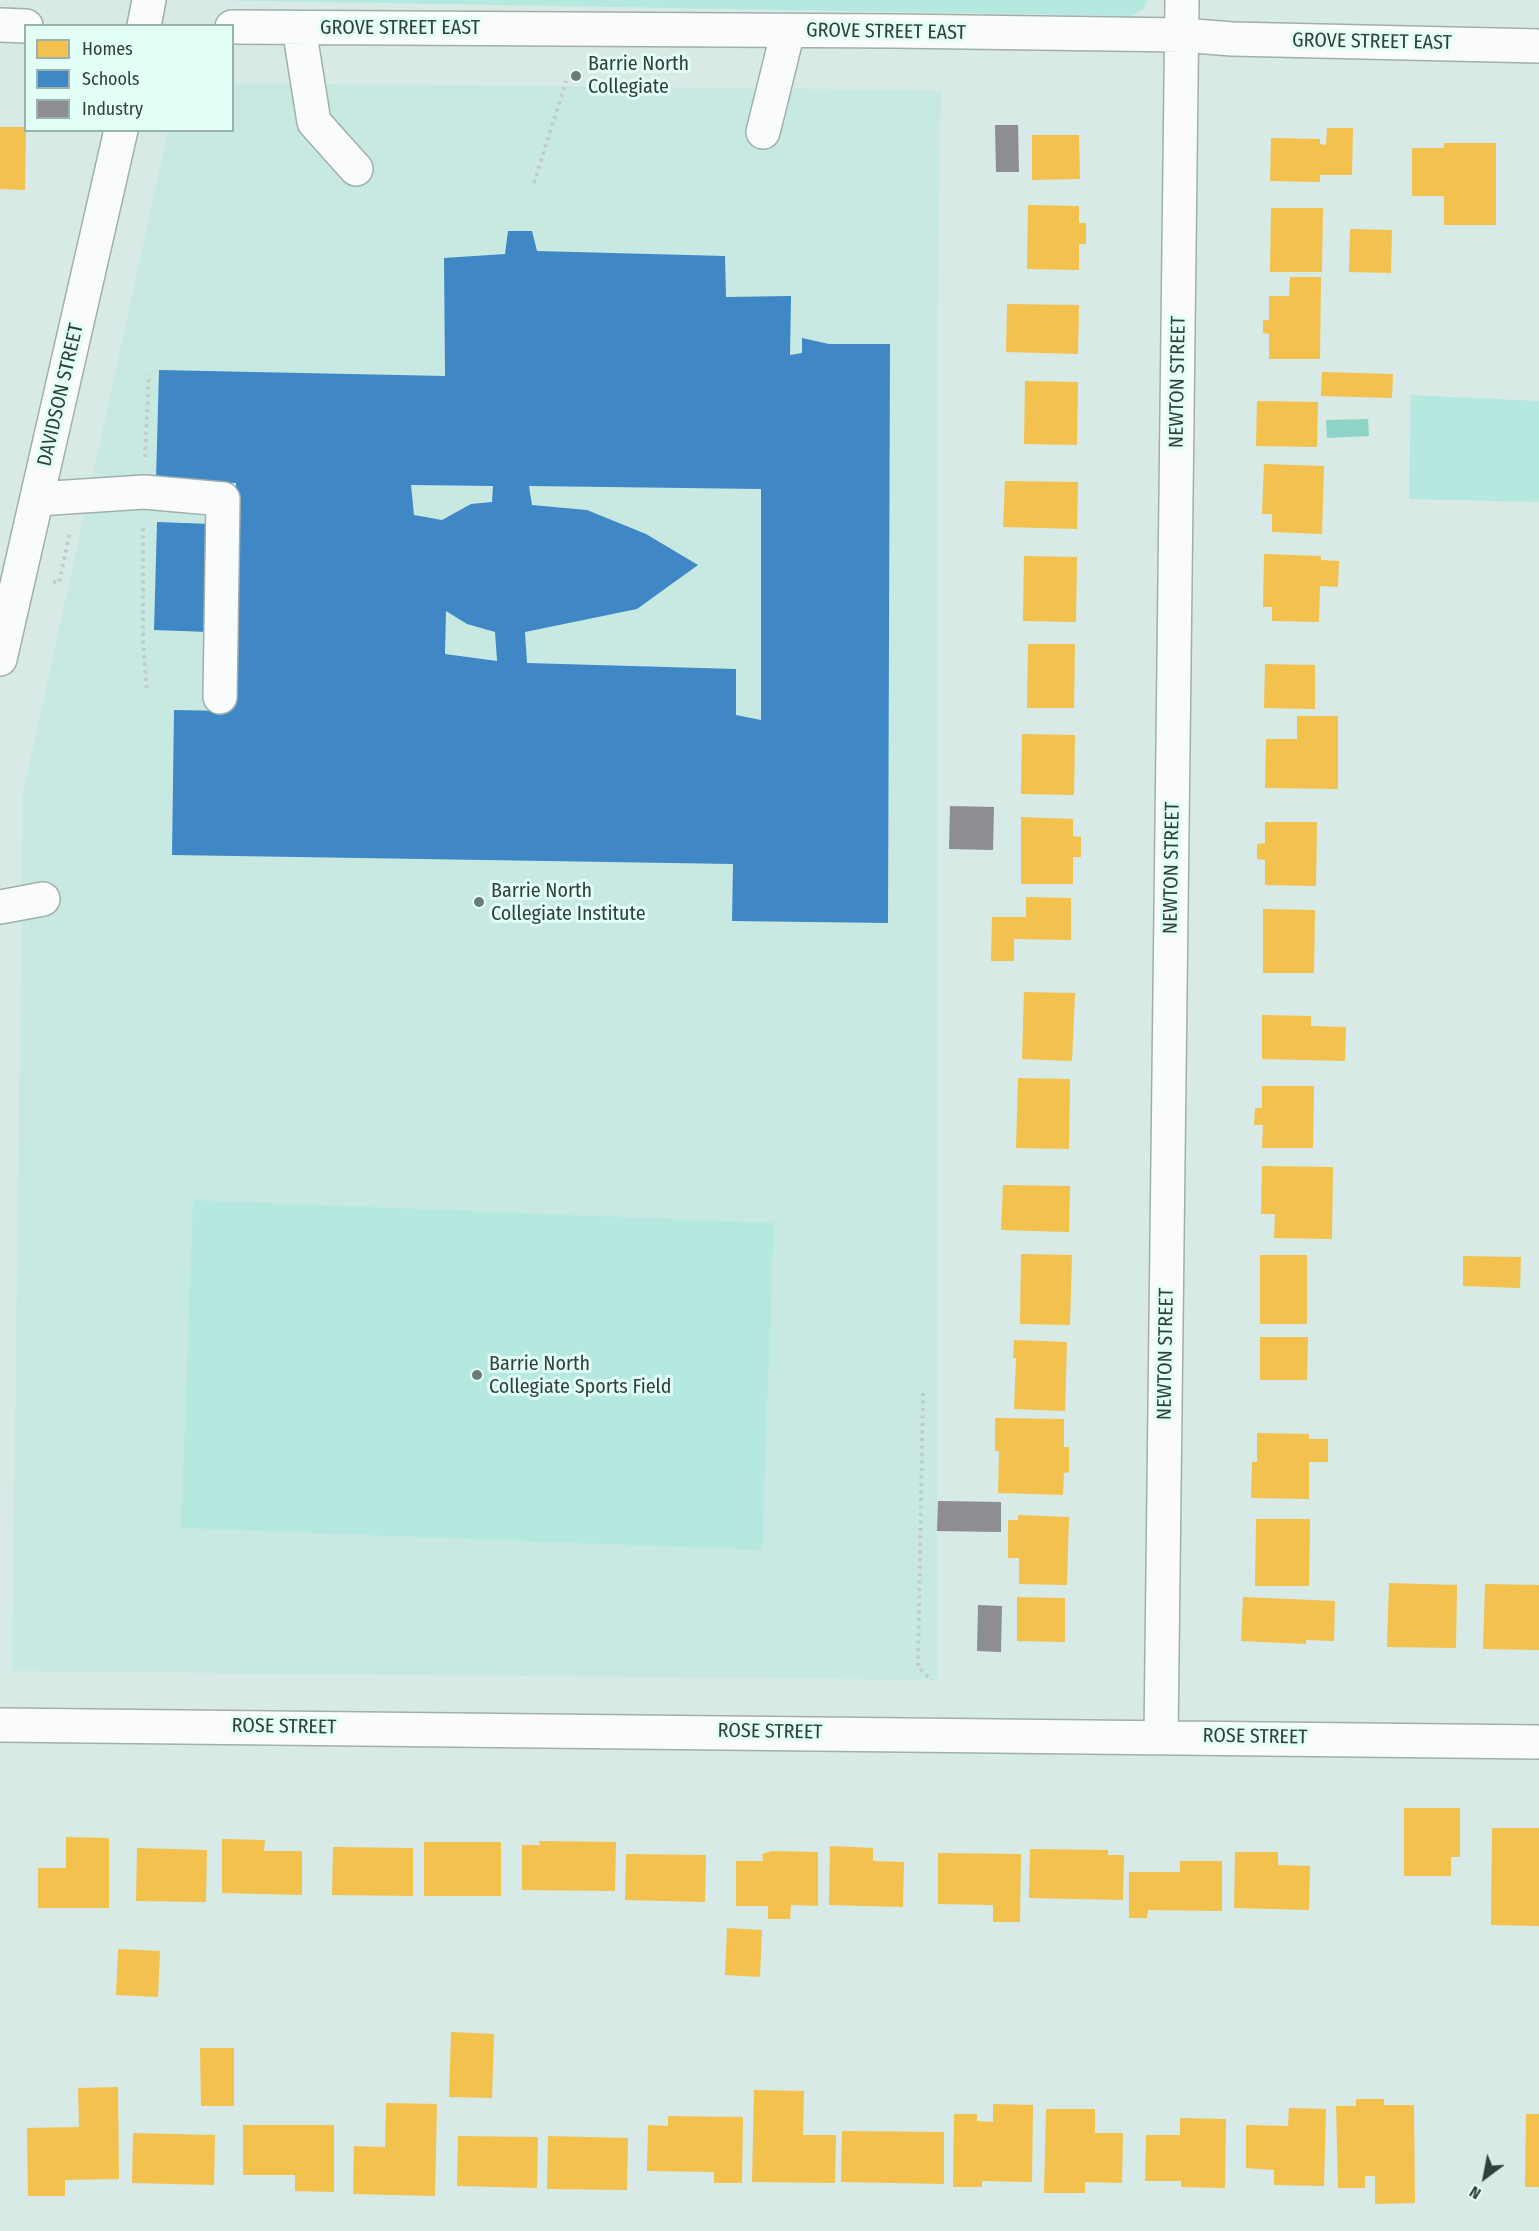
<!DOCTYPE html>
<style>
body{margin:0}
#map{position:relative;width:1539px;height:2231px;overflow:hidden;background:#d7eae6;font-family:"Fira Sans Condensed",sans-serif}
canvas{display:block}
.legend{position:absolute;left:24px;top:24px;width:210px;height:108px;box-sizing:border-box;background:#e1fef7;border:2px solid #9bb2ac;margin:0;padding:8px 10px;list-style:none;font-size:18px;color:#31403c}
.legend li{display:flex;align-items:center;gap:12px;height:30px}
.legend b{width:30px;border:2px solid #9bb2ac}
.north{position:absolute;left:1455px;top:2147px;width:60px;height:60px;-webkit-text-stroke:4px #e1fef7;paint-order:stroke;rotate:212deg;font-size:16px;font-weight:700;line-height:24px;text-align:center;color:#31403c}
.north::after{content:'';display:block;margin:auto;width:21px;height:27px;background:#31403c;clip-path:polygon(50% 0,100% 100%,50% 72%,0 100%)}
</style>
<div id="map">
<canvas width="1539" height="2231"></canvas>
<ul class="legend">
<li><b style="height:16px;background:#f2c14e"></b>Homes</li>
<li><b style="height:16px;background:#3f88c5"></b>Schools</li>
<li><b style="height:16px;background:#8d8d92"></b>Industry</li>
</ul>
<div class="north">N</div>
</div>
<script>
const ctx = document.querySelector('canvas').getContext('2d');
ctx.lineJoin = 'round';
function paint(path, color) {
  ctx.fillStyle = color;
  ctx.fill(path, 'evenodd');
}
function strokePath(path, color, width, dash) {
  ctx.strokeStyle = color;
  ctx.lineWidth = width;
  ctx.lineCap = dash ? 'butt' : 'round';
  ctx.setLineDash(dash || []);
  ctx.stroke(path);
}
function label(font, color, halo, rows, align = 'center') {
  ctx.font = font + ' "Fira Sans Condensed",sans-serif';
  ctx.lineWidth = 6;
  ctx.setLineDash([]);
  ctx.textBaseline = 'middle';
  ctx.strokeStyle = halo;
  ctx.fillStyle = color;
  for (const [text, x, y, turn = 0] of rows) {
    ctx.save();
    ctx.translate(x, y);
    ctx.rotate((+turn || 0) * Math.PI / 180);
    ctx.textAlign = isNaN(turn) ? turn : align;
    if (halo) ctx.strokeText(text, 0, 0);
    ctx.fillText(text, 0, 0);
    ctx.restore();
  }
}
paint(new Path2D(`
 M233,83L941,90L937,345V1680L12,1671L23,794L168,131L232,130Z`), '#c8e9e2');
paint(new Path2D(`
 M211,0H1148L1143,9L1131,16Z
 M1411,395L1539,401V502L1409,499Z
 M193,1200L774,1223L762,1550L181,1528Z`), '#b5e9df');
paint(new Path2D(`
 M1368,419L1369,436L1327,438L1326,420Z`), '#8dd3c6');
paint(new Path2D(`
 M0,127H26L25,190L0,189Z
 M1327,128H1353L1352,175H1320V182L1270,181L1271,138L1320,139V144L1326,145Z
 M1032,135H1079L1080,179L1032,180Z
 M1444,143H1496V225H1444V196H1412V148H1444Z
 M1028,205L1079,206V223H1086V244H1079V270L1027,269Z
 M1271,208H1323L1322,272H1270Z
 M1350,229L1392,230L1391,273L1349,272Z
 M1290,277H1321L1320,359H1269V334L1263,333V320H1269V296H1289Z
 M1007,304L1079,305L1078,354L1006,352Z
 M1322,372L1393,374L1392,398L1321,396Z
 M1025,381L1078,382L1077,445L1024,444Z
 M1257,401L1318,402L1317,447L1256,446Z
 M1264,464L1324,466L1322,534L1272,532V514H1262Z
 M1005,481L1078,482L1077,529L1003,527Z
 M1264,554L1321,556V560L1339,561L1338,587L1320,586L1319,622L1272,621V607H1263Z
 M1024,556L1077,557L1076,622L1023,621Z
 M1028,644H1075L1074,708H1027Z
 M1265,664L1315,665V709L1264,708Z
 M1297,716H1338V789L1265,788L1266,739H1297Z
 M1022,734L1075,735L1074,795L1021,794Z
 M1021,817L1073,819V836L1081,837V857H1073V884H1021Z
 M1265,822H1317L1316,886L1265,885V860L1257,859V844L1265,843Z
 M1026,897L1071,898V940L1014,939V961H991L992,917H1026Z
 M1263,909L1315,910L1314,973H1263Z
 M1024,992L1075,993L1072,1061L1022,1059Z
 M1262,1015L1311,1016V1026L1346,1027L1345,1061L1262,1059Z
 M1018,1078L1070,1079L1069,1149L1016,1148Z
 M1262,1086H1314L1313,1148H1262L1263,1125H1254L1255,1108H1262Z
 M1262,1166L1333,1167L1332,1239L1274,1238L1275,1214H1261Z
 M1003,1185L1070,1186L1069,1232L1001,1230Z
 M1021,1254L1072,1255L1070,1325L1020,1324Z
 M1260,1255H1307V1324H1260Z
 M1463,1256L1521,1257L1520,1288L1463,1286Z
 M1260,1337H1308L1307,1380H1260Z
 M1014,1340L1067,1342L1065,1411L1014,1409L1016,1358H1013Z
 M995,1418L1064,1419V1447H1069V1472L1064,1473L1063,1495L998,1493L999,1451H995Z
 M1257,1433L1309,1434V1439H1328V1462H1309V1499L1251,1498L1252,1462H1257Z
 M1018,1515L1069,1517L1067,1585L1019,1584V1558H1008V1520H1018Z
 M1256,1519H1310L1309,1586H1255Z
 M1389,1583L1457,1585L1456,1648L1387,1647Z
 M1485,1584L1539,1585V1650L1483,1649Z
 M1017,1597L1065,1598V1642L1017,1641Z
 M1243,1597L1335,1601L1334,1641L1306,1640V1644L1241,1641Z
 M1404,1808H1460V1857H1451V1876H1404Z
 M1492,1828H1539V1926L1491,1925Z
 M66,1837L109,1838V1908H38V1868H66Z
 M222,1839L265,1840L264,1851H302V1895L222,1893Z
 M539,1841L616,1842L615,1891L522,1890V1845H540Z
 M424,1842H501V1896H424Z
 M830,1846L873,1848V1861L904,1862L903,1907L829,1905Z
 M333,1847L413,1848V1896L332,1895Z
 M137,1848L207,1850L206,1902L136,1901Z
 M1030,1849L1108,1850V1855H1124L1123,1900L1029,1898Z
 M772,1851L818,1852V1906L791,1905L790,1919H768V1906H736V1861H763L762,1854Z
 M1235,1852H1278V1865L1310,1866L1309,1910L1234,1908Z
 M938,1853L1021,1854L1020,1922H993V1905L938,1904Z
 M626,1854L706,1855L705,1902L625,1900Z
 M1180,1861H1222V1911L1148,1910L1147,1918H1129V1872H1180Z
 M727,1928L762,1930L760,1977L725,1975Z
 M118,1949L160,1951L158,1997L116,1995Z
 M451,2032L494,2034L492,2098L449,2097Z
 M200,2048H234V2106H201Z
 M118,2087L119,2179L65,2180V2196H28L27,2128L79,2127L78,2088Z
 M754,2090L804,2091L803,2135H836L835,2183L752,2182Z
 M1356,2099H1384V2105H1414L1415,2203L1375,2204V2176H1365V2188H1338L1336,2106H1356Z
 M386,2103L437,2104L435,2196L353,2194L354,2146L385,2147Z
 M993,2104L1033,2105L1032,2182L982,2181V2187H953L954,2114H977V2121L993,2122Z
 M1289,2108L1326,2109L1324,2186L1274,2185V2170L1246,2168V2125L1288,2126Z
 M1046,2109H1095V2133H1123L1122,2183L1085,2182V2193H1044Z
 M1526,2114H1539V2187H1525Z
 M668,2116L743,2117L742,2183H714V2172L647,2171L648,2125L668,2126Z
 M1180,2118L1226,2119L1225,2188L1181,2187V2181H1145L1146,2135H1180Z
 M243,2125H334V2192L295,2191V2175H243Z
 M842,2131L944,2132V2184L841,2182Z
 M133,2133L215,2135L214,2185L132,2183Z
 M458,2136L538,2137L537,2188L457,2186Z
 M548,2136L628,2138L627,2190L547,2189Z`), '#f2c14e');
paint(new Path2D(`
 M508,231H532L537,251L725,256L726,297L791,296L790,355L802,353V338L829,344H890L888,923L732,921L733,864L172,855L174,710L228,711L236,483L156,480L159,370L445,376L444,258L505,254ZM411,485L493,486L492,502L471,504L442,520L414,515ZM529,486L761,489V720L736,715V669L527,663L525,632L637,609L698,565L646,534L587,510L532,505ZM446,611L467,624L495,632L497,661L445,654Z
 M157,522L211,524L208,632L154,630Z`), '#3f88c5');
paint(new Path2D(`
 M995,125H1018L1019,172H996Z
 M950,806L994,807L993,850L949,849Z
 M938,1501L1001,1502V1532L937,1531Z
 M978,1605L1002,1606L1001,1652L977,1651Z`), '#8d8d92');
const minor = new Path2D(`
 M0,25L26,26
 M144,26L149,0
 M232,27L895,31L1182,35L1232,39L1539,46
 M299,28L314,122L356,169
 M763,132L788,31
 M37,499L144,492L223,499L220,697
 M0,659L121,130
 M0,907L43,899
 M0,1725L1539,1742
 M1161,1736L1182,0`);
strokePath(minor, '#a0afac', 36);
strokePath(new Path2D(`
 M534,183L566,81
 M145,457L149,374
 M143,528V641L147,692
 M53,582L59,583L70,532
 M923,1393L918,1667L932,1680`), '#c4cac9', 4, [3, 4.5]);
strokePath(minor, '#f9fcfb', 33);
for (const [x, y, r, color] of [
 [576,76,6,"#6b7c78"],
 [479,902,6,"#6b7c78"],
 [477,1375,6,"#6b7c78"]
]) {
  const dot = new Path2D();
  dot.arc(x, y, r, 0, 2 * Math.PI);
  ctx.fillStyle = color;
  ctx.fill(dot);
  strokePath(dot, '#e1fef7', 2);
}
label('20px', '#31403c', '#e1fef7', [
 ["GROVE STREET EAST",400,28],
 ["GROVE STREET EAST",886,32,1],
 ["GROVE STREET EAST",1372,42,1],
 ["NEWTON STREET",1178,382,-89],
 ["DAVIDSON STREET",61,395,-77],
 ["NEWTON STREET",1172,868,-89],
 ["NEWTON STREET",1166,1354,-89],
 ["ROSE STREET",284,1727,1],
 ["ROSE STREET",770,1732,1],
 ["ROSE STREET",1255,1737,1]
]);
label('20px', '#31403c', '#e1fef7', [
 ["Barrie North",588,64],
 ["Collegiate",588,87],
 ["Barrie North",491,891],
 ["Collegiate Institute",491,914],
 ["Barrie North",489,1364],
 ["Collegiate Sports Field",489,1387]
], 'left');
</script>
